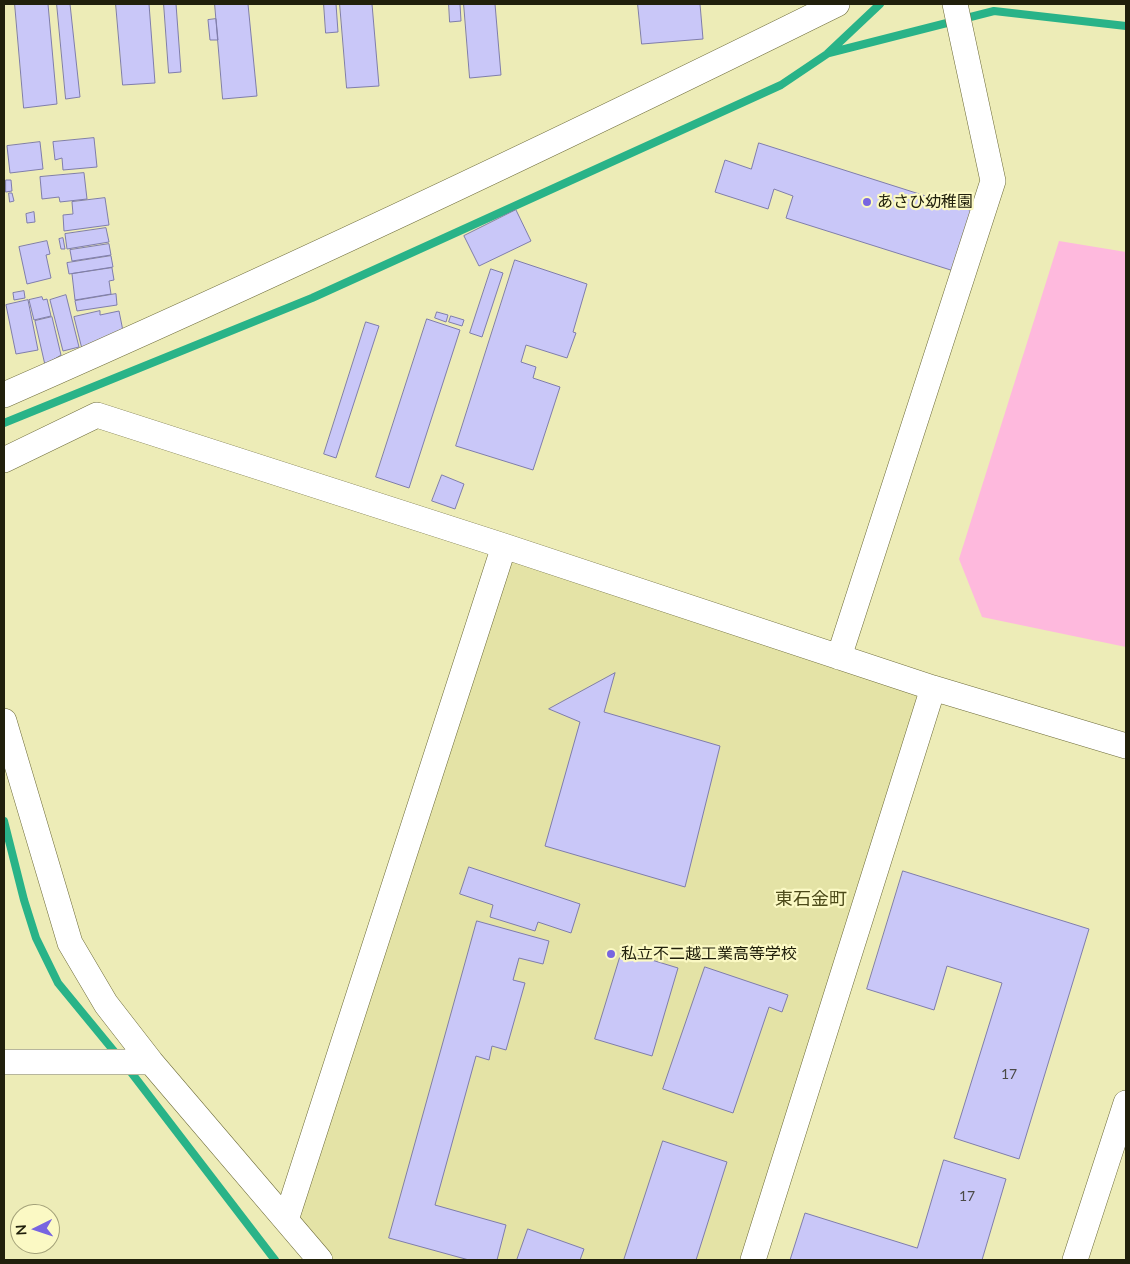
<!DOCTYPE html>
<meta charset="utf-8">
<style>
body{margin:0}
#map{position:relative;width:1130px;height:1264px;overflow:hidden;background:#edecb7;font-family:Lato,sans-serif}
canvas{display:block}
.frame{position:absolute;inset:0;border:5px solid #21200c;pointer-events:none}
.north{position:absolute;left:10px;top:1204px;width:50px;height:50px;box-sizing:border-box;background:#fbf9c4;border:1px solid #a4a27a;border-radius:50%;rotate:266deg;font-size:14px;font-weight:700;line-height:20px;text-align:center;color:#21200c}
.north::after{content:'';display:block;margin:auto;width:18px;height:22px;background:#7865e0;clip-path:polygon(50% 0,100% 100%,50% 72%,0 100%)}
</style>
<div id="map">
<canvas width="1130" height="1264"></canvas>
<div class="frame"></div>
<div class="north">N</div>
</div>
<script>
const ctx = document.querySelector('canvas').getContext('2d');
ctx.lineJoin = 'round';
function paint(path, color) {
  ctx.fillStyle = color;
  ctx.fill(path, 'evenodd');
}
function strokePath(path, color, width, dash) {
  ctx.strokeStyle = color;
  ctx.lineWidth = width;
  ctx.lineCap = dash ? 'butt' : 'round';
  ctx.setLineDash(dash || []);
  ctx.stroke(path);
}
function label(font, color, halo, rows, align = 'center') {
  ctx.font = font + ' Lato,"Noto Sans JP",sans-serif';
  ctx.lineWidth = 4.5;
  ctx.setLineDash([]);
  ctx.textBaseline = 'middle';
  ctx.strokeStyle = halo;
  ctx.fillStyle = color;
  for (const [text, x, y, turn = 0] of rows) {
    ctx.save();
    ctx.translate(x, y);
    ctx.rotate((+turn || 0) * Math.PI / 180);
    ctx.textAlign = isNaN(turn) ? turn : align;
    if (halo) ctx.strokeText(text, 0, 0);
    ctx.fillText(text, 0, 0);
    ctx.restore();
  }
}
paint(new Path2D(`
 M504,546L933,688L753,1260H320L286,1220Z`), '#e4e3a6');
paint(new Path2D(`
 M1059,241L1126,252V647L982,617L959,559Z`), '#feb9dd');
strokePath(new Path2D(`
 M829,53L994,11L1126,26
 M4,423L312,298L781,85L827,54L880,4
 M4,821L24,900L36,938L58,983L118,1056
 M127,1067L275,1260`), '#29b388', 8);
const building = new Path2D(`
 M15,4H48L57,104L24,108Z
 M57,4H70L80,97L66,99Z
 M116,4H149L155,83L123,85Z
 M164,4H176L181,72L169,73Z
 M215,4H248L257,96L223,99Z
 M324,4H336L338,32L326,33Z
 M340,4H372L379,86L347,88Z
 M449,4H460L461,21L450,22Z
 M464,4H495L501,75L470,78Z
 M638,4H700L703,39L642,44Z
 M216,19L218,40H210L208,20Z
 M94,138L97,167L63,170L62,158L55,160L53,142Z
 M40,142L43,169L10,173L7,146Z
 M759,143L976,212L957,272L786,218L793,196L774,189L768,209L715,192L725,160L751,169Z
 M84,173L87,199L60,202L59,197L42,199L40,177Z
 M6,180H11L12,191L6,192Z
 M9,193H12L14,201L10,202Z
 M105,198L109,225L64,231L63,215L73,214L72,202Z
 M516,210L531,241L479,266L464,236Z
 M34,212L35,222L27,223L26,214Z
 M106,228L109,242L67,249L65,234Z
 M63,238L65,249H61L59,239Z
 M47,241L50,254L46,255L51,278L27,284L19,247Z
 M109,244L111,255L72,261L70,250Z
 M111,256L113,267L69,274L67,263Z
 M515,260L587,284L573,332L576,333L567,358L526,345L521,362L536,367L533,378L560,387L533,470L456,446Z
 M112,268L114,280L109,281L111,294L75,300L72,274Z
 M491,269L503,273L482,337L470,333Z
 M24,291L25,298L14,300L13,293Z
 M116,294L117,305L77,311L75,301Z
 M66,295L79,347L63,351L50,300Z
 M42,297L43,300L47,299L51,316L34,320L29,300Z
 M28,300L38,350L16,354L6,305Z
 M100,311V315L119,311L123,331L82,349L74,317Z
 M437,312L448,315L446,322L435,318Z
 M451,316L464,320L462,326L449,322Z
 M52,317L61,355L45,365L35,321Z
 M427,319L460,330L409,488L376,477Z
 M366,322L379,326L336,458L324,454Z
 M442,475L464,484L455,509L432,501Z
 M615,673L604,712L720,746L685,887L545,846L580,722L549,709Z
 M469,867L580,904L571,933L538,922L535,931L490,917L493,905L460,894Z
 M903,871L1089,929L1019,1159L954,1138L1002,983L947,966L934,1010L867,989Z
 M477,921L549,941L543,964L519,958L513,980L525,983L506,1050L492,1046L489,1060L476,1056L435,1205L506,1225L497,1260H469L389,1238Z
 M622,951L678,968L652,1056L595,1039Z
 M705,967L788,995L782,1012L769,1007L733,1113L663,1089Z
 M663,1141L727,1162L696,1260H624Z
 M944,1160L1006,1179L982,1260H790L805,1213L917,1248Z
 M528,1229L584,1249L580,1260H517Z`);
paint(building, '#c9c7f8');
strokePath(building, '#7f7dab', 1);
const minor = new Path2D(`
 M4,395C284,272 562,140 837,4
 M4,460L97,415L504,546L933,688L1126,746
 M839,657L993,181L955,4
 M4,721L70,943L106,1004L151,1062L320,1260
 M4,1062H151
 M286,1220L504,546
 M753,1260L933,688
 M1075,1260L1126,1103`);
strokePath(minor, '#6e6c3b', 26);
strokePath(minor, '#fff', 25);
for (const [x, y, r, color] of [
 [867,202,5,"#7865e0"],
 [611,954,5,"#7865e0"]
]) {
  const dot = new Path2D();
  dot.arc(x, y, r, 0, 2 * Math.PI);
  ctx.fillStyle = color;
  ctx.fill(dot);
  strokePath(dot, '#fbf9c4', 2);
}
label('14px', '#4b4a47', null, [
 ["17",1009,1074],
 ["17",967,1196]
]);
label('16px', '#21200c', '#fbf9c4', [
 ["あさひ幼稚園",877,202],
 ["私立不二越工業高等学校",621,954]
], 'left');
label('18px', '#4c4a19', '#fbf9c4', [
 ["東石金町",811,899]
]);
</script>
